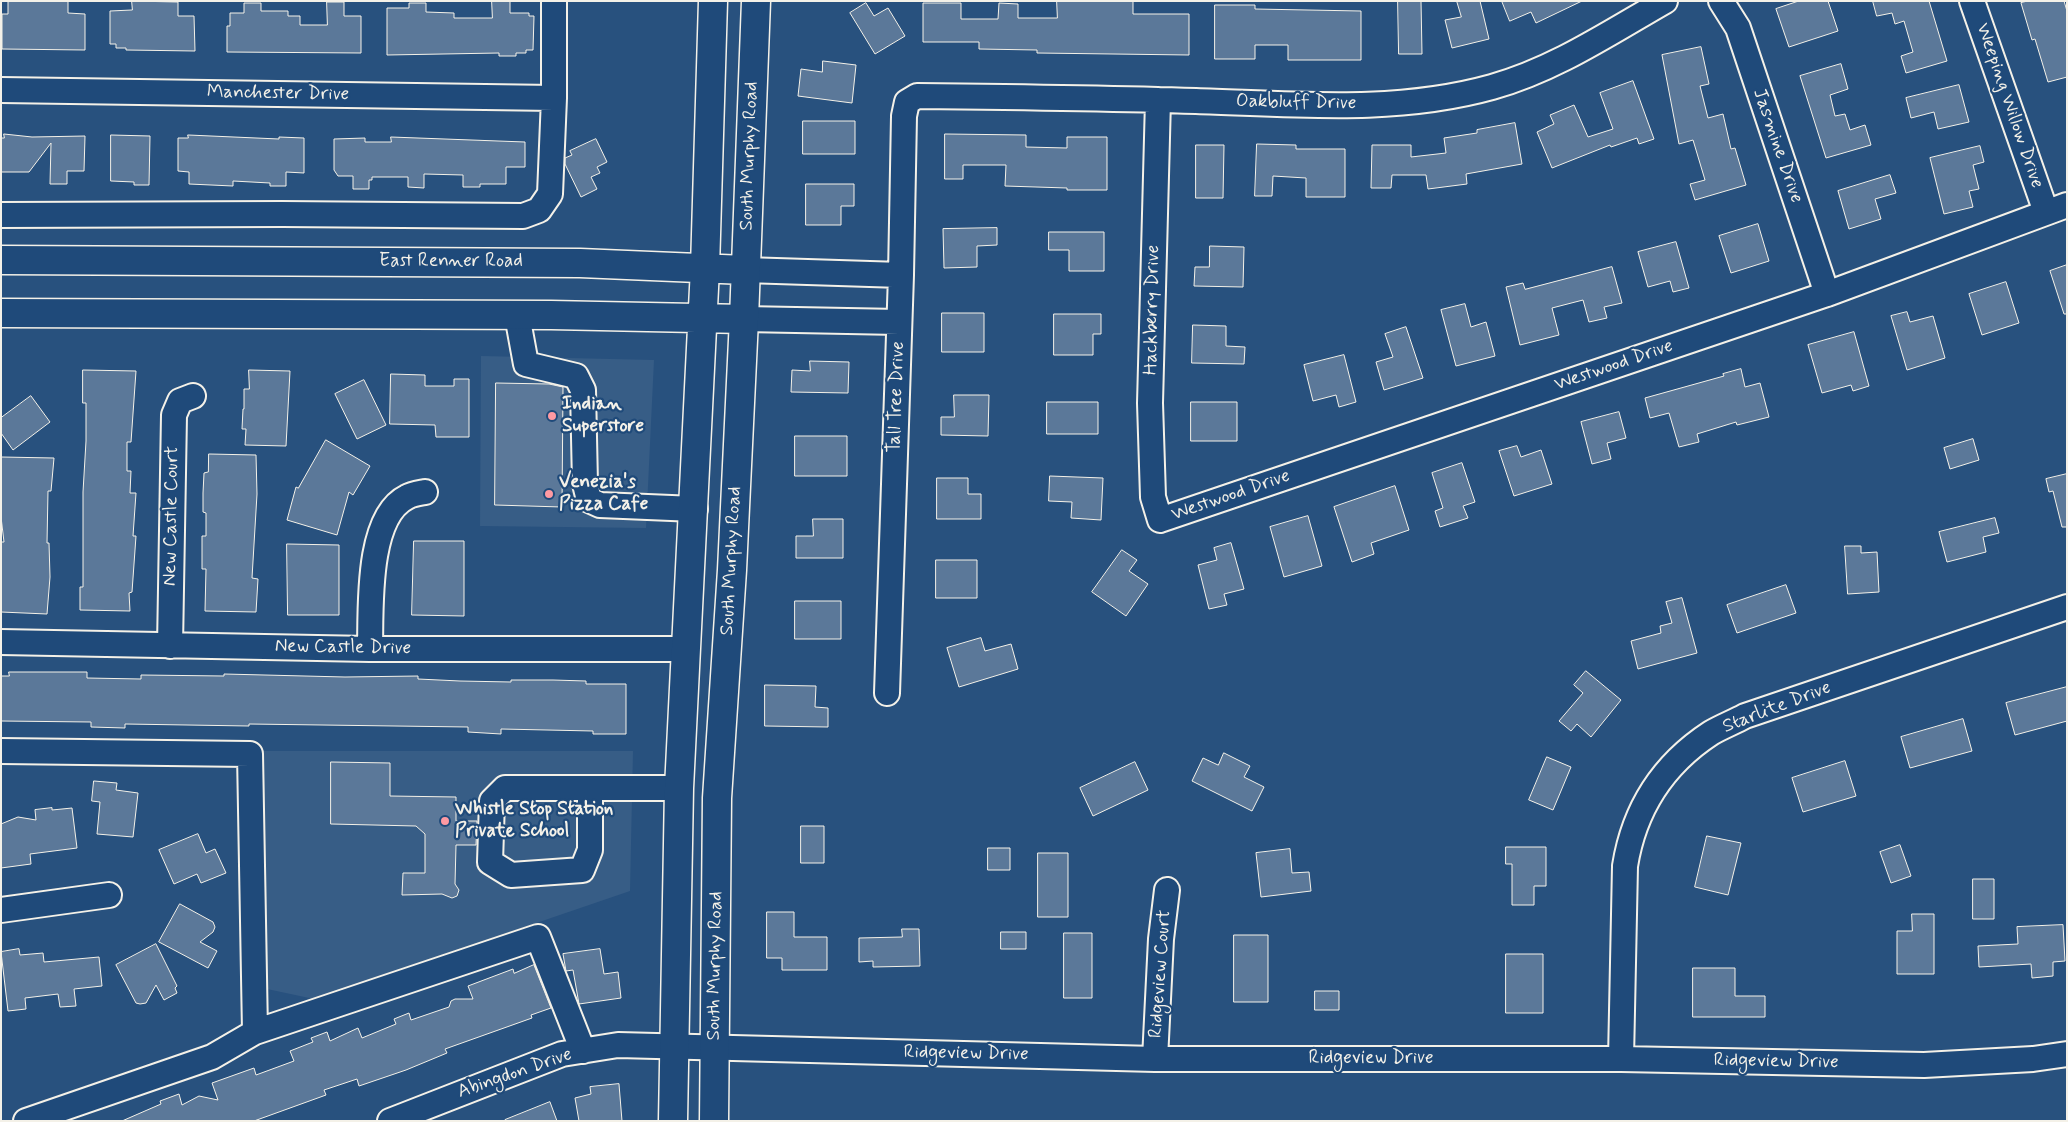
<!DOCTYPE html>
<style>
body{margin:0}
#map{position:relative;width:2068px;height:1122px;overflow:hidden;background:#28517e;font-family:Mynerve,sans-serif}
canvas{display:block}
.frame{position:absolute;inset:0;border:2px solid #f4f1e8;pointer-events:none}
</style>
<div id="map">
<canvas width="2068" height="1122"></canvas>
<div class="frame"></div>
</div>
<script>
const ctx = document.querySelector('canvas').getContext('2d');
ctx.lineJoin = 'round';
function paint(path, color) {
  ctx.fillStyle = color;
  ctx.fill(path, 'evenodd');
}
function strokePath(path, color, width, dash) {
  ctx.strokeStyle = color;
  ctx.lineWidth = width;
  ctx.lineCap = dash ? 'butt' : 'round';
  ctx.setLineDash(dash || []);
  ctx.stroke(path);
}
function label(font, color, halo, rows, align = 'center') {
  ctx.font = font + ' Mynerve,sans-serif';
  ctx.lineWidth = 4.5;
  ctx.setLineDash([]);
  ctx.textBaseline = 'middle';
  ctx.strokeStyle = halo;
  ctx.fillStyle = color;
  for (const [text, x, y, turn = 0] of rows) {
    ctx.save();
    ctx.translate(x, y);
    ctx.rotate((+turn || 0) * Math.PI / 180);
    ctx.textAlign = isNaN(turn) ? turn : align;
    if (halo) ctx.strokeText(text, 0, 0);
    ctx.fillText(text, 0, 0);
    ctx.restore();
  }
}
paint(new Path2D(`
 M481,356L654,360L646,528L480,526Z
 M258,751H633L630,891L314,999L267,989L259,971Z`), '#375d86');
const building = new Path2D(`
 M23,1H68V13L85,14V50L2,49V14H8V2Z
 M132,1L178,2V16H194L195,51L126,50V48H116V44H110V11L132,10Z
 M492,1H510V13H529V16H534L533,50H526V53H516V56H499V53L387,55V8H409V3H426V12L454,13V18H492Z
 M1057,1H1133V14H1189V55L1037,53V50L979,49V42H923V3H961V19H998L999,3L1018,4V18H1057Z
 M1398,1H1421L1422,54H1399Z
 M1457,1H1480L1489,39L1452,48L1445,20L1461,17Z
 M1502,1H1582L1536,23L1531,12L1510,21Z
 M1799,1H1828L1838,31L1789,47L1776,9Z
 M1873,1H1929L1947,61L1906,73L1901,56L1913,52L1904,21L1895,24L1892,13L1877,16Z
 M2028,1H2064L2067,11V77L2048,82L2035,39L2032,40L2021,3Z
 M327,2H344V16H361V53L227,52V26H230V13H244V3H261V11H288V16H300V25H327Z
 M866,3L874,16L888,8L905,36L875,54L850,13Z
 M1215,5H1255V9L1361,11V60H1288V45H1255V59H1215Z
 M1701,47L1709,84L1700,86L1708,118L1723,114L1731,149L1735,148L1746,185L1695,200L1690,184L1705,180L1693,140L1679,144L1662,55Z
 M823,61L856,65L852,103L798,96L801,69L822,72Z
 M1841,64L1848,89L1830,95L1835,116L1845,114L1850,130L1865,125L1871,145L1826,158L1800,76Z
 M1633,81L1654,139L1639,144L1637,138L1611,147L1610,145L1552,168L1537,132L1554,124L1550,115L1574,105L1588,137L1613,129L1600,93Z
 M1959,85L1969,122L1938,129L1934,112L1911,118L1906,98Z
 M803,121H855V154H803Z
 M1515,123L1522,164L1466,174L1467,184L1428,189L1426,175H1392L1391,188H1371L1372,145H1411V157L1446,153L1444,138L1477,133V130Z
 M4,134L32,137L85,136L84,171H67V184H50L51,143L29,172H1V138H4Z
 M945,134L1026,135V147L1067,148V137H1107V190H1067V188L1005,186L1006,165H963V179H945Z
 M111,135L150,136L149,185H134V182L111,181Z
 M188,135L279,139V137L304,138V173L286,172V186H270V183L233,181V186L189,184V172L178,171V138H188Z
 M391,137L525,142V167H506V184H480V187H463V175L424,174V188L408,187V177H372V180H369V189H353V176H338L334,170V139L365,138V142H391Z
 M596,139L607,162L597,167L600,173L591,177L597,189L581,197L565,164V158L572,155L570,151Z
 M1257,144L1296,145V149H1345V197H1306V178L1273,176L1272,196H1255Z
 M1196,145H1224L1223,198H1196Z
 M1980,146L1984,162L1973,165L1979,189L1969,191L1973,207L1944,214L1930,158Z
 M1890,175L1896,193L1875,199L1881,219L1849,229L1838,191Z
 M806,184H854V206H841V225H806Z
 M1758,224L1769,261L1731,273L1719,236Z
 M997,228V245L977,246V267L944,268L943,229Z
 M1049,232H1104V271H1069V250H1049Z
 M1676,242L1689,288L1673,292L1670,281L1648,287L1638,252Z
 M1210,246L1244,247L1243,287L1194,286L1195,267H1209Z
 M2067,265V314H2064L2050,271Z
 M1612,267L1622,303L1604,307L1607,318L1589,322L1583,300L1552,308L1559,335L1520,345L1506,287L1523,283L1525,289Z
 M2006,282L2019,323L1982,335L1969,294Z
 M1465,304L1471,327L1486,322L1495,356L1456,366L1441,310Z
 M1907,312L1910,322L1933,316L1945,358L1907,370L1891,316Z
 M942,313H984V352H942Z
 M1054,314H1101V334H1093V355H1054Z
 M1193,325L1226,326V346L1245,347L1244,364L1192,363Z
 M1406,327L1423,378L1384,390L1376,362L1393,357L1385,334Z
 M1854,332L1869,386L1853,391L1851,385L1822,393L1808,345Z
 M1344,355L1356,402L1339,407L1336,395L1313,401L1304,365Z
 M810,361L849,362L848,393L791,392L792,370L810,371Z
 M1741,369L1745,387L1760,383L1769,417L1737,425L1736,422L1697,434L1699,442L1679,447L1669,413L1650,418L1645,398L1724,376L1723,374Z
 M83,370L136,371L131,442H127V471H131L130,493H136L133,536H136L132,592L129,593L130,611L80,610V587H83V492L86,441V403H83Z
 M249,370L290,371L286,446L245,445L246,429H242L243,409H244V389H249Z
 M391,374L425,375V386H454V379H469V437H436L435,425L390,424Z
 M364,380L386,425L357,439L335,394Z
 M496,383L549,384L563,387L562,507L495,505Z
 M954,395H989L988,436L941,435V417H954Z
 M31,396L50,422L13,450L1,433V418Z
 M1047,402H1098V434H1047Z
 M1191,402H1237V441H1191Z
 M1619,412L1626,438L1607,443L1611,459L1592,464L1581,422Z
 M795,436H847V476H795Z
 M1973,439L1979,460L1950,469L1944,448Z
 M326,440L370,466L353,495L349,492L337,535L287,520L296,487L298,488Z
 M1517,446L1521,457L1541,450L1552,484L1514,496L1499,451Z
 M209,454L256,455L257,494L252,578L258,579L256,612L205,611L206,569H202V536H206V513L203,512V493L204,473L208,472Z
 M1,457L54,458L51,491H48L47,543H49L50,577L47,614L1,612V542H4L1,517Z
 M1462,463L1475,502L1463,506L1468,518L1440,527L1435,511L1443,508L1432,473Z
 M2067,474V527H2062L2053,491L2049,492L2046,479Z
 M1050,476L1103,478L1101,520L1071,518L1072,502L1049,501Z
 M937,478H968V494H981V519H937Z
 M1395,486L1409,530L1371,543L1374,554L1352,562L1334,507Z
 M1308,516L1322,566L1284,577L1270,527Z
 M1995,518L1999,533L1983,537L1986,552L1947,562L1939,532Z
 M813,519H843V558H796V536H813Z
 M414,541H464V616L412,615Z
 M1231,543L1244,589L1224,594L1227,605L1209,609L1198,565L1217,560L1214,548Z
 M287,544L339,545V615H288Z
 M1845,546H1861V553L1877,552L1879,592L1848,594Z
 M1122,550L1137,560L1129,571L1148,584L1126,616L1092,592Z
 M936,560H977V598H936Z
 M1786,585L1796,613L1737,633L1727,605Z
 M1682,598L1697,653L1638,669L1631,641L1661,633L1660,626L1672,623L1666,602Z
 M795,601H841V639H795Z
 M981,638L985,651L1011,644L1018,669L959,687L947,648Z
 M1586,671L1621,700L1591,737L1577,724L1571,731L1559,721L1583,693L1574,685Z
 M9,672H87V678L141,679V675L224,676V674L345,677L418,676V679L460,681L511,682V680H553L586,681V684H626V734H593V731L501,729V734L468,732V727L249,724V726L125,724V728L91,727V722L1,721V676H9Z
 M765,685L816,686L815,707L828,708V727L765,726Z
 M2067,687V721L2015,735L2006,703Z
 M1963,719L1972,751L1910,768L1901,737Z
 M1224,753L1250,766L1244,777L1264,787L1252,811L1192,781L1203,758L1218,765Z
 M1547,757L1571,767L1553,810L1529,800Z
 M1845,761L1856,796L1803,812L1792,778Z
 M331,762L390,763V796L456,797V821H477L476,845H456L455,884L459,890L457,896L452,898L442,894L402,895L403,873H425V834L416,826L331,824Z
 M1135,762L1148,790L1093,816L1080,788Z
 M94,781L117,783L116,790L138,793L133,837L97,834L100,802L92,801Z
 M52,808V810L72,808L77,848L30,854L31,864L1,868V824L18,817L36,820L35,810Z
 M801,826H824V863H801Z
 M198,834L206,853L215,849L226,873L201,883L197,874L174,884L159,850Z
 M1707,836L1741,843L1728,895L1695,887Z
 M1900,845L1911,876L1891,883L1880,852Z
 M1506,847H1546V886H1534V905H1512V864H1506Z
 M988,848H1010V870H988Z
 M1290,849L1292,873L1309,872L1311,891L1261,897L1256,853Z
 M1038,853H1068V917H1038Z
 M1973,879H1994V919H1973Z
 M180,904L213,922L215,927L213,932L200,942L217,951L208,968L159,942Z
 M767,912H794V937H827V970H782V958H767Z
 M1912,914H1934V974H1897V931H1912Z
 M2063,925L2065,961L2053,962V976L2032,978L2031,964L1979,967L1978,946L2018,944L2017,927Z
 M902,929H919L920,966L873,967V961L859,962V938L902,937Z
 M1001,932H1026V949H1001Z
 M1064,933H1092V998H1064Z
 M1234,935H1268V1002H1234Z
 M156,944L177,986L175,988L177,993L164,1000L156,985L146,1003L140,1004L136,1003L116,965Z
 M19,949L20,955L43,953L44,962L99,957L102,986L74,989L76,1006L60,1007L58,994L25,998L26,1009L8,1011L1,952Z
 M600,949L604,974L618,972L621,998L579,1004L573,970L566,971L563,954Z
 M1506,954H1543V1013H1506Z
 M534,965L551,1008L531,1015L532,1018L445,1049L447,1053L406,1070L359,1086L357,1079L324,1090L326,1095L254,1121H122L161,1104L160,1101L179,1094L182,1105L199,1096L218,1100L212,1083L254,1068L256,1075L294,1061L290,1051L313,1042L311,1038L327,1032L330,1041L358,1028L362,1038L396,1024L394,1019L409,1013L411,1020L449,1007L451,1001L455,999H473L468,986L513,969L514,973Z
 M1693,968H1735V996H1765V1017H1693Z
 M1315,991H1339V1010H1315Z
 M619,1084L622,1121H579L575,1098L591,1094L590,1087Z
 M550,1102L557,1121H505V1120Z`);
paint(building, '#5b7899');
strokePath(building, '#f4f1e8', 1);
const minor = new Path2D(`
 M1721,1L1738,28L1827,294
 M1972,1L2046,212
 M1,90L554,98
 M1158,100L1150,403L1153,497L1160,520L1827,294L2067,205
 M1,215L282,214L523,216L539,210L550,194L554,98V1
 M745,270L901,275
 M517,315L526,364L576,376L583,390L585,484L589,500L600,505L695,509
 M744,319L899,322
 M1,642L370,649H685
 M170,646L174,415L180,401L193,396
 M370,649C371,610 366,517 407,497C412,494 420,493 425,492
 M887,693L901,275L904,116L907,102L917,96C1010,97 1103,98 1196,101C1295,104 1395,114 1492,87C1554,70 1609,33 1665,1
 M1,751L250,754L255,1032L212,1057L26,1121
 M590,788V850L582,870L511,875L490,862L492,801L505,788H679
 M1,910L109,895
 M255,1032L538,937L583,1051
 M1155,1059L1161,939L1167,890
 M1621,1059L1625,866C1634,810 1662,765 1711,733C1721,727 1734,722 1745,716L2067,607
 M390,1121L562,1054L618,1045L1155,1059H1621L1924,1065L2033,1059L2067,1054`);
const major = new Path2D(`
 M1,260L580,263L745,270
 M1,313L551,315L744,319
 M673,1121L679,788L705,268L713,1
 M714,1121L717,798L732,570L744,319L756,1`);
strokePath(minor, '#f4f1e8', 28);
strokePath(major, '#f4f1e8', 31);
strokePath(minor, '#1f4a7a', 24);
strokePath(major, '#1f4a7a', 28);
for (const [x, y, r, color] of [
 [552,416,5,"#ff9aa2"],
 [549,494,5,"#ff9aa2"],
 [445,821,5,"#ff9aa2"]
]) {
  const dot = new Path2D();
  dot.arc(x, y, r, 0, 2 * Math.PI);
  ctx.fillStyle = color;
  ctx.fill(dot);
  strokePath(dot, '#1f4a7a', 2);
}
label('19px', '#f4f1e8', '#1f4a7a', [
 ["Manchester Drive",278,94,1],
 ["Oakbluff Drive",1296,103,1],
 ["Weeping Willow Drive",2009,106,71],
 ["Jasmine Drive",1777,146,71],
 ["South Murphy Road",750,156,-88],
 ["East Renner Road",451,262],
 ["Hackberry Drive",1153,310,-89],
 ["Westwood Drive",1614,366,-19],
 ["Tall Tree Drive",897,397,-88],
 ["Westwood Drive",1231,496,-19],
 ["New Castle Court",172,516,-89],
 ["South Murphy Road",732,561,-87],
 ["New Castle Drive",343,648,1],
 ["Starlite Drive",1777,708,-21],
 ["South Murphy Road",716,966,-89],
 ["Ridgeview Court",1161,974,-86],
 ["Ridgeview Drive",966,1054,1],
 ["Ridgeview Drive",1371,1059],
 ["Ridgeview Drive",1776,1062,1],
 ["Abingdon Drive",515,1074,-19]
]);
label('bold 19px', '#f4f1e8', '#1f4a7a', [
 ["Indian",562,405],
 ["Superstore",562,427],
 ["Venezia's",559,483],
 ["Pizza Cafe",559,505],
 ["Whistle Stop Station",455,810],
 ["Private School",455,832]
], 'left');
</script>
